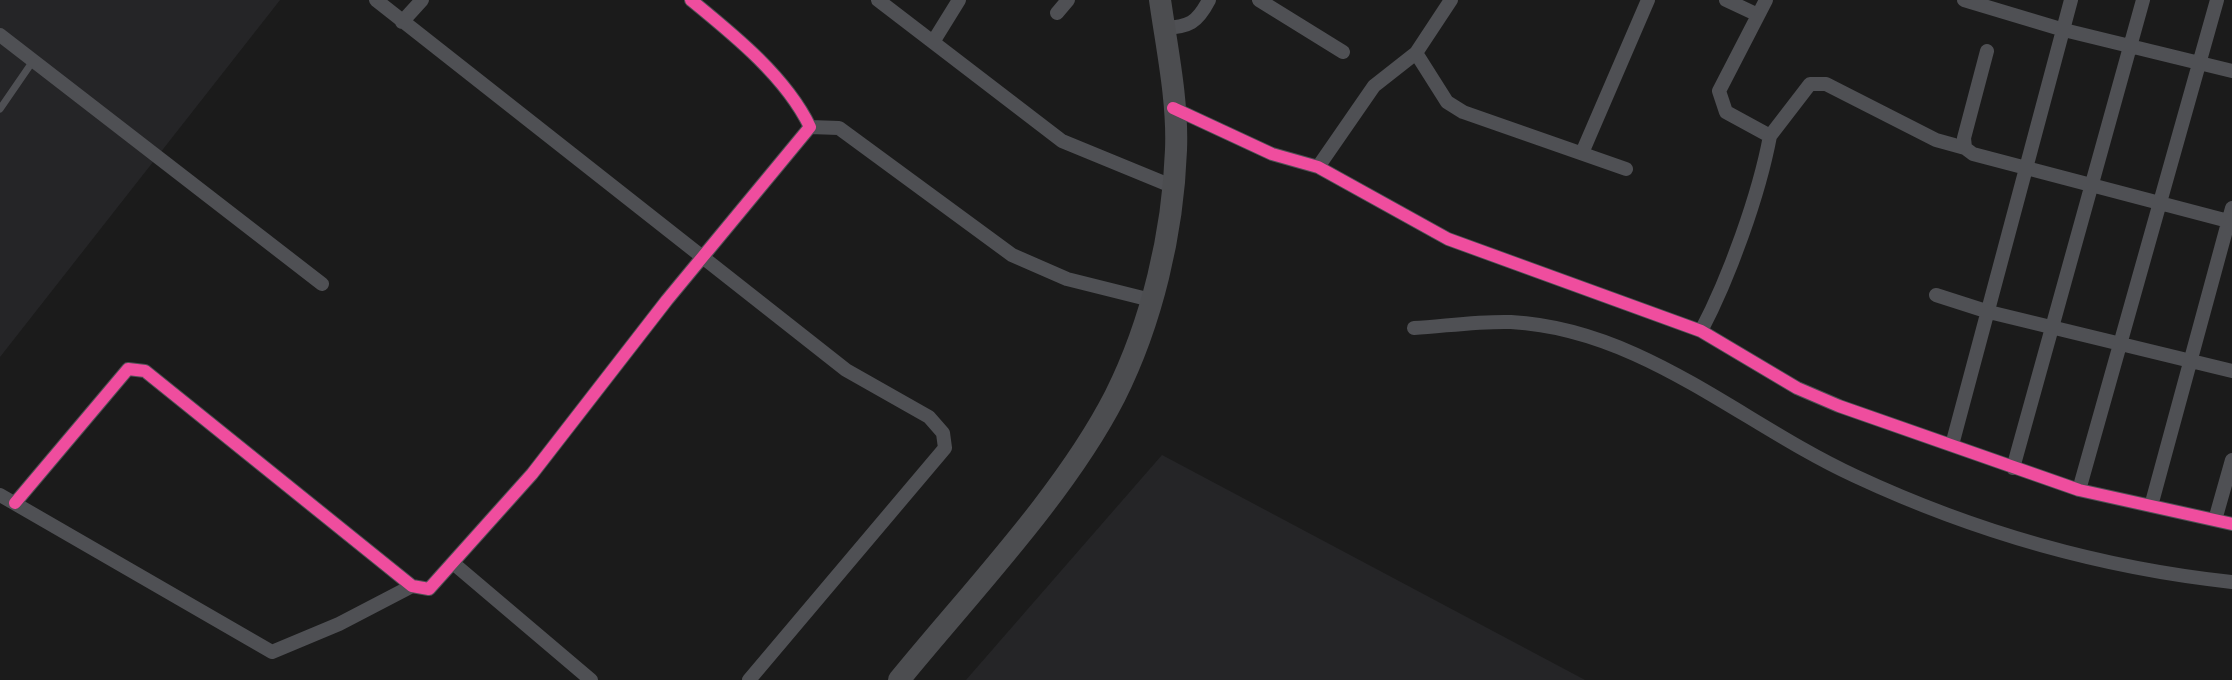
<!DOCTYPE html>
<style>
body{margin:0}
canvas{display:block;background:#1b1b1b}
</style>
<canvas width="2232" height="680"></canvas>
<script>
const ctx = document.querySelector('canvas').getContext('2d');
ctx.lineJoin = 'round';
function paint(path, color) {
  ctx.fillStyle = color;
  ctx.fill(path, 'evenodd');
}
function strokePath(path, color, width, dash) {
  ctx.strokeStyle = color;
  ctx.lineWidth = width;
  ctx.lineCap = dash ? 'butt' : 'round';
  ctx.setLineDash(dash || []);
  ctx.stroke(path);
}
paint(new Path2D(`
 M0,0H280L0,357Z
 M1162,455L1585,680H966Z`), '#252527');
strokePath(new Path2D(`
 M0,109L33,61`), '#4f5054', 7);
strokePath(new Path2D(`
 M376,0L846,370L929,417L943,433L945,448L749,680
 M878,0L1062,141L1174,187
 M1259,0L1343,52
 M1726,0L1758,15
 M1964,0L2064,30L2232,71
 M1057,13L1068,0
 M402,22L422,0
 M1164,28C1189,27 1197,23 1209,0
 M0,35L322,284
 M933,42L959,0
 M1987,51L1964,138L1965,148L1973,154L2232,222
 M1416,53L1447,102L1463,112L1626,169
 M1173,108L1272,154L1318,167L1448,239L1701,331L1797,388L1839,406L2079,490L2232,524
 M810,127L839,128L1012,255L1067,279L1151,300
 M1770,136L1810,84H1826L1936,140L1965,148
 M1582,153L1648,0
 M1318,167L1374,86L1416,53L1451,0
 M1936,295L1989,312L2232,371
 M1414,328C1446,326 1479,321 1511,322C1642,329 1742,424 1855,476C1975,532 2102,568 2232,582
 M1701,331C1729,278 1759,195 1770,136L1726,112L1719,91L1766,0
 M1952,445L2071,0
 M2013,468L2143,0
 M2079,490L2217,0
 M0,495L272,652L339,624L412,586
 M15,503L128,369L145,371L412,586L429,589L532,474L667,300L810,127C786,77 734,35 691,0
 M2151,506L2232,208
 M2215,520L2232,460
 M453,563L591,680`), '#4f5054', 14);
strokePath(new Path2D(`
 M899,680C969,594 1065,494 1115,396C1152,322 1173,233 1176,150C1178,101 1167,49 1160,0`), '#4c4d50', 22);
strokePath(new Path2D(`
 M1173,108L1272,154L1318,167L1448,239L1701,331L1797,388L1839,406L2079,490L2232,524
 M15,503L128,369L145,371L412,586L429,589L532,474L667,300L810,127C786,77 734,35 691,0`), '#ef4d9e', 12);
</script>
